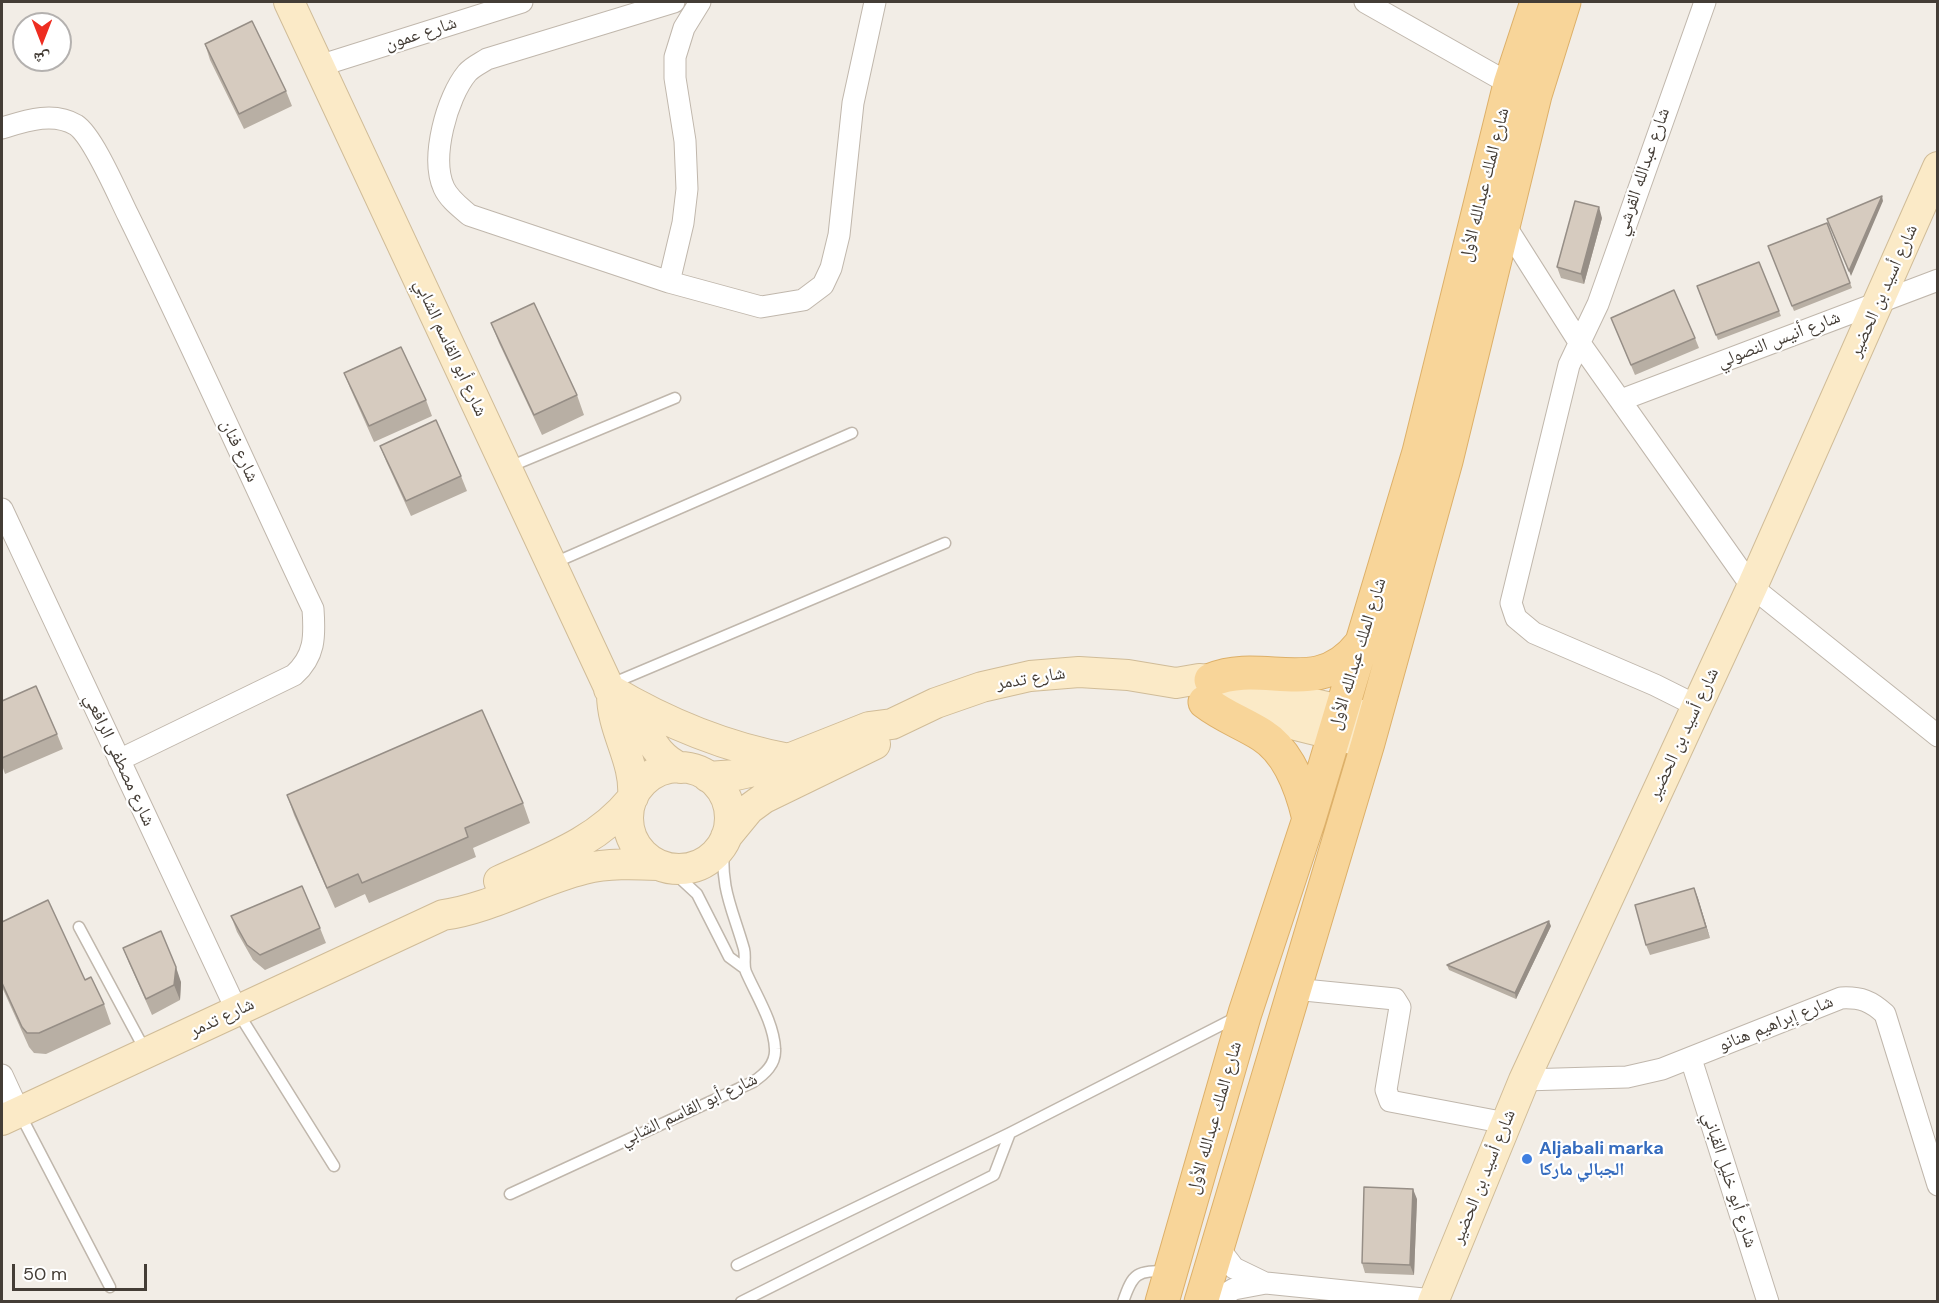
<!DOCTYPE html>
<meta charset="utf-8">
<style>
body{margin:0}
#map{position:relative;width:1939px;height:1303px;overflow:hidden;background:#f2ede6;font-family:"DM Sans","Noto Naskh Arabic",sans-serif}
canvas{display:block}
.frame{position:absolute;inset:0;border:3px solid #443d36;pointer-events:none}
.north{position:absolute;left:12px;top:12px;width:60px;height:60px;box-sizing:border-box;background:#fff;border:2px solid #b4b1af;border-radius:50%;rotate:180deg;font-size:16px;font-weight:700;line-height:24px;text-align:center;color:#443d36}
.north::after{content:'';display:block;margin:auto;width:21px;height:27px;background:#ee2d21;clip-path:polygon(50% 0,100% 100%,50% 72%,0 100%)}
.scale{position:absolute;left:12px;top:1264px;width:135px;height:27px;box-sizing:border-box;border:3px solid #443d36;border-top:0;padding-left:8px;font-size:18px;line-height:21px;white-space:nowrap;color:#443d36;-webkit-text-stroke:4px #fff;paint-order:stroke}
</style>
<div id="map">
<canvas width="1939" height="1303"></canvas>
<div class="frame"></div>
<div class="north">ش</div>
<div class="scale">50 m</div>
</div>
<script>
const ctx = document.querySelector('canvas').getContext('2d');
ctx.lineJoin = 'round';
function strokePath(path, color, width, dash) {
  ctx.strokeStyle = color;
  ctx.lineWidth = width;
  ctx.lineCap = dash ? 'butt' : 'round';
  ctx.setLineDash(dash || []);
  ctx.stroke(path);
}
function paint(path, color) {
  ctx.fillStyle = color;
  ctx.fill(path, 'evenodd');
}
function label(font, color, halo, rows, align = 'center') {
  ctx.font = font + ' "DM Sans","Noto Naskh Arabic",sans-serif';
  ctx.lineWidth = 4.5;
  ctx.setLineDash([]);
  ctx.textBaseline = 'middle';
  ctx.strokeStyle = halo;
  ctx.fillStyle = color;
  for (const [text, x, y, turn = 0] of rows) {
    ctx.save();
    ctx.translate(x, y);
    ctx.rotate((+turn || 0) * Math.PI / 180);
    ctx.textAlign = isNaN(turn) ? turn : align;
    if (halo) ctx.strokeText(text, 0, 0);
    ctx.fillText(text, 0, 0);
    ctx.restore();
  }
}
const lane = new Path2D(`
 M509,467L675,398
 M554,563L852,433
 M611,684L945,543
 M670,869L697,894L729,957L744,968
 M79,927L146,1052
 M237,1011L334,1166
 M20,1114L110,1287
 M510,1194L753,1082C765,1074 776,1064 775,1049C774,1023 756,995 746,972C743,965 746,957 744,949C732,907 720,889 724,842
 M737,1265L1010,1133L1237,1017
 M741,1302L994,1175L1010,1133
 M1123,1302C1133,1272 1137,1271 1168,1271`);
const street = new Path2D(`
 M674,2L487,59C481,63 472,67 467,73C447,97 430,158 444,188C449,199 460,207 469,215L669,282L761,307L803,300L823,285L831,268L839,235L853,103L875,2
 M1365,2L1510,84
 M319,66L522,2
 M2,128C25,121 53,111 76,125C93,136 118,195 128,215C192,345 251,478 313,609C315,637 315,656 294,675L119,760
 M1503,222L1579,342L1752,587L1938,736
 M669,282L683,223L687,189L685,141L675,78V57L684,28L700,2
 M1621,400L1938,280
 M2,509L237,1011
 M1697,706L1655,685L1534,633L1516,618L1511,603L1569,365L1598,304L1705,2
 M1294,989L1395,999L1400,1007L1386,1090L1390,1101L1506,1123
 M1691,1059L1768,1302
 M2,1075L19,1112
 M1524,1080L1627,1077L1662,1069L1841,998C1861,997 1871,1001 1885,1014L1938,1185
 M1217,1246L1234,1268L1265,1283
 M1212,1302L1234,1289L1266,1283L1433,1300`);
const secondary = new Path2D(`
 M289,2L612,694C612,732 636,760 633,797
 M609,689C666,723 723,747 789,759
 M622,701C648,722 647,753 681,768
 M1223,707L1368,743
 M628 818a51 51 0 1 1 102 0a51 51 0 1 1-102 0Z
 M708,777L736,775L763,769L869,727L892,724L936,703L982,687L1030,676L1079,672L1128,675L1176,683L1199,679L1211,680L1366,716
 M726,837L749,809L764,798L875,744
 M499,881C547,859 597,842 631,800
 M2,1120L443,915C492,908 536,881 584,869C608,863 634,864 658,865
 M1433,1302L1524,1080L1752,587L1938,167`);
const primary = new Path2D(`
 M1211,680C1264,658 1317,700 1360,645
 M1205,702C1223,716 1243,723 1262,735C1289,752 1302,789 1309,819
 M1162,1302L1245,1013L1309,819L1419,452L1510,84L1537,2
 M1201,1302L1368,743L1446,461L1535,95L1564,2`);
strokePath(lane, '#c0b7ac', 13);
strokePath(street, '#c0b7ac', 23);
strokePath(secondary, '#d0bc98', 32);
strokePath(primary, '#ddb069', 35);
strokePath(lane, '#fff', 10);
strokePath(street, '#fff', 21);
strokePath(secondary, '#fbeac7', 30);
strokePath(primary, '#f8d599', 33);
paint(new Path2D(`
 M205,44L286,91L292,106L244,129L210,60Z
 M1602,218L1584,284L1561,278L1557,267Z
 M1827,223L1852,288L1794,311L1768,246Z
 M1759,262L1781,316L1718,340L1697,286Z
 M1611,318L1695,338L1699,348L1635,375Z
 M491,323L577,395L584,415L542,435L499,343Z
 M344,373L426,400L432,416L374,442L350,388Z
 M380,446L461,476L467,491L411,516L386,461Z
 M2,701L57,734L63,749L5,774L2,765Z
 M287,795L523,803L530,823L473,848L476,857L369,903L365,894L335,908L294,815Z
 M1694,888L1710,938L1650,955L1646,945Z
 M231,916L320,928L326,943L265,970L253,960L237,932Z
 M2,922L85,980L104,1004L111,1024L46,1054L34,1053L29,1047L2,987Z
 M1551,926L1516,999L1449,970L1447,965Z
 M123,948L181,982L180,1000L152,1015L129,963Z
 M1417,1199L1414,1275L1365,1273L1362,1263Z`), '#b8afa4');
paint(new Path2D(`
 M1882,196L1883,201L1851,276L1849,271Z
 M1599,207L1602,218L1584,284L1581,274Z
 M1694,888L1698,898L1710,938L1706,927Z
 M1549,921L1551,926L1516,999L1515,993Z
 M176,967L181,982L180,1000L174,985Z
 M1413,1189L1417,1199L1414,1275L1410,1265Z`), '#968e86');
const building = new Path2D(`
 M252,21L286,91L239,114L205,44Z
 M1882,196L1849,271L1827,219Z
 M1575,201L1599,207L1581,274L1557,267Z
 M1827,223L1850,283L1792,306L1768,246Z
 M1759,262L1779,311L1716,335L1697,286Z
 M1674,290L1695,338L1631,365L1611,318Z
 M534,303L577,395L534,415L491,323Z
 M401,347L426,400L369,426L344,373Z
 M436,420L461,476L406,501L380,446Z
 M36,686L57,734L2,758V701Z
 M482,710L523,803L465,828L468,837L362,883L358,874L327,888L287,795Z
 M302,886L320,928L260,955L247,945L231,916Z
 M1694,888L1706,927L1646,945L1635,905Z
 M48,900L85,980L91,977L104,1004L39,1033H27L22,1027L2,983V922Z
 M1549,921L1515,993L1447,965Z
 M161,931L176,967L174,985L146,999L123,948Z
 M1364,1187L1413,1189L1410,1265L1362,1263Z`);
paint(building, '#d6cbbf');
strokePath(building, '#968e86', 1.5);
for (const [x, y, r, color] of [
 [1527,1159,6,"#3f7fe0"]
]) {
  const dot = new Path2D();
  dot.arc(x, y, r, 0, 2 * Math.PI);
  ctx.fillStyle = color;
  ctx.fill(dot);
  strokePath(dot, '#fff', 2);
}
label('18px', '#443d36', '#fff', [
 ["شارع عمون",421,34,-18],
 ["شارع عبدالله القرشي",1643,172,-71],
 ["شارع الملك عبدالله الأول",1485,185,-76],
 ["شارع أسيد بن الحضير",1884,291,-66],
 ["شارع أنيس النصولي",1779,340,-21],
 ["شارع أبو القاسم الشابي",450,348,65],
 ["شارع فنان",239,451,65],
 ["شارع الملك عبدالله الأول",1358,654,-73],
 ["شارع تدمر",1031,679,-9],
 ["شارع أسيد بن الحضير",1684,734,-65],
 ["شارع مصطفى الرافعي",119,760,65],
 ["شارع تدمر",222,1018,-25],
 ["شارع إبراهيم هنانو",1776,1024,-22],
 ["شارع أبو القاسم الشابي",689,1110,-25],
 ["شارع الملك عبدالله الأول",1215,1118,-74],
 ["شارع أسيد بن الحضير",1484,1177,-68],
 ["شارع أبو خليل القباني",1729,1180,72]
]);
label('bold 18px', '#366cbe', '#fff', [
 ["Aljabali marka",1539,1149],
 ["الجبالي ماركا",1539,1170]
], 'left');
</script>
